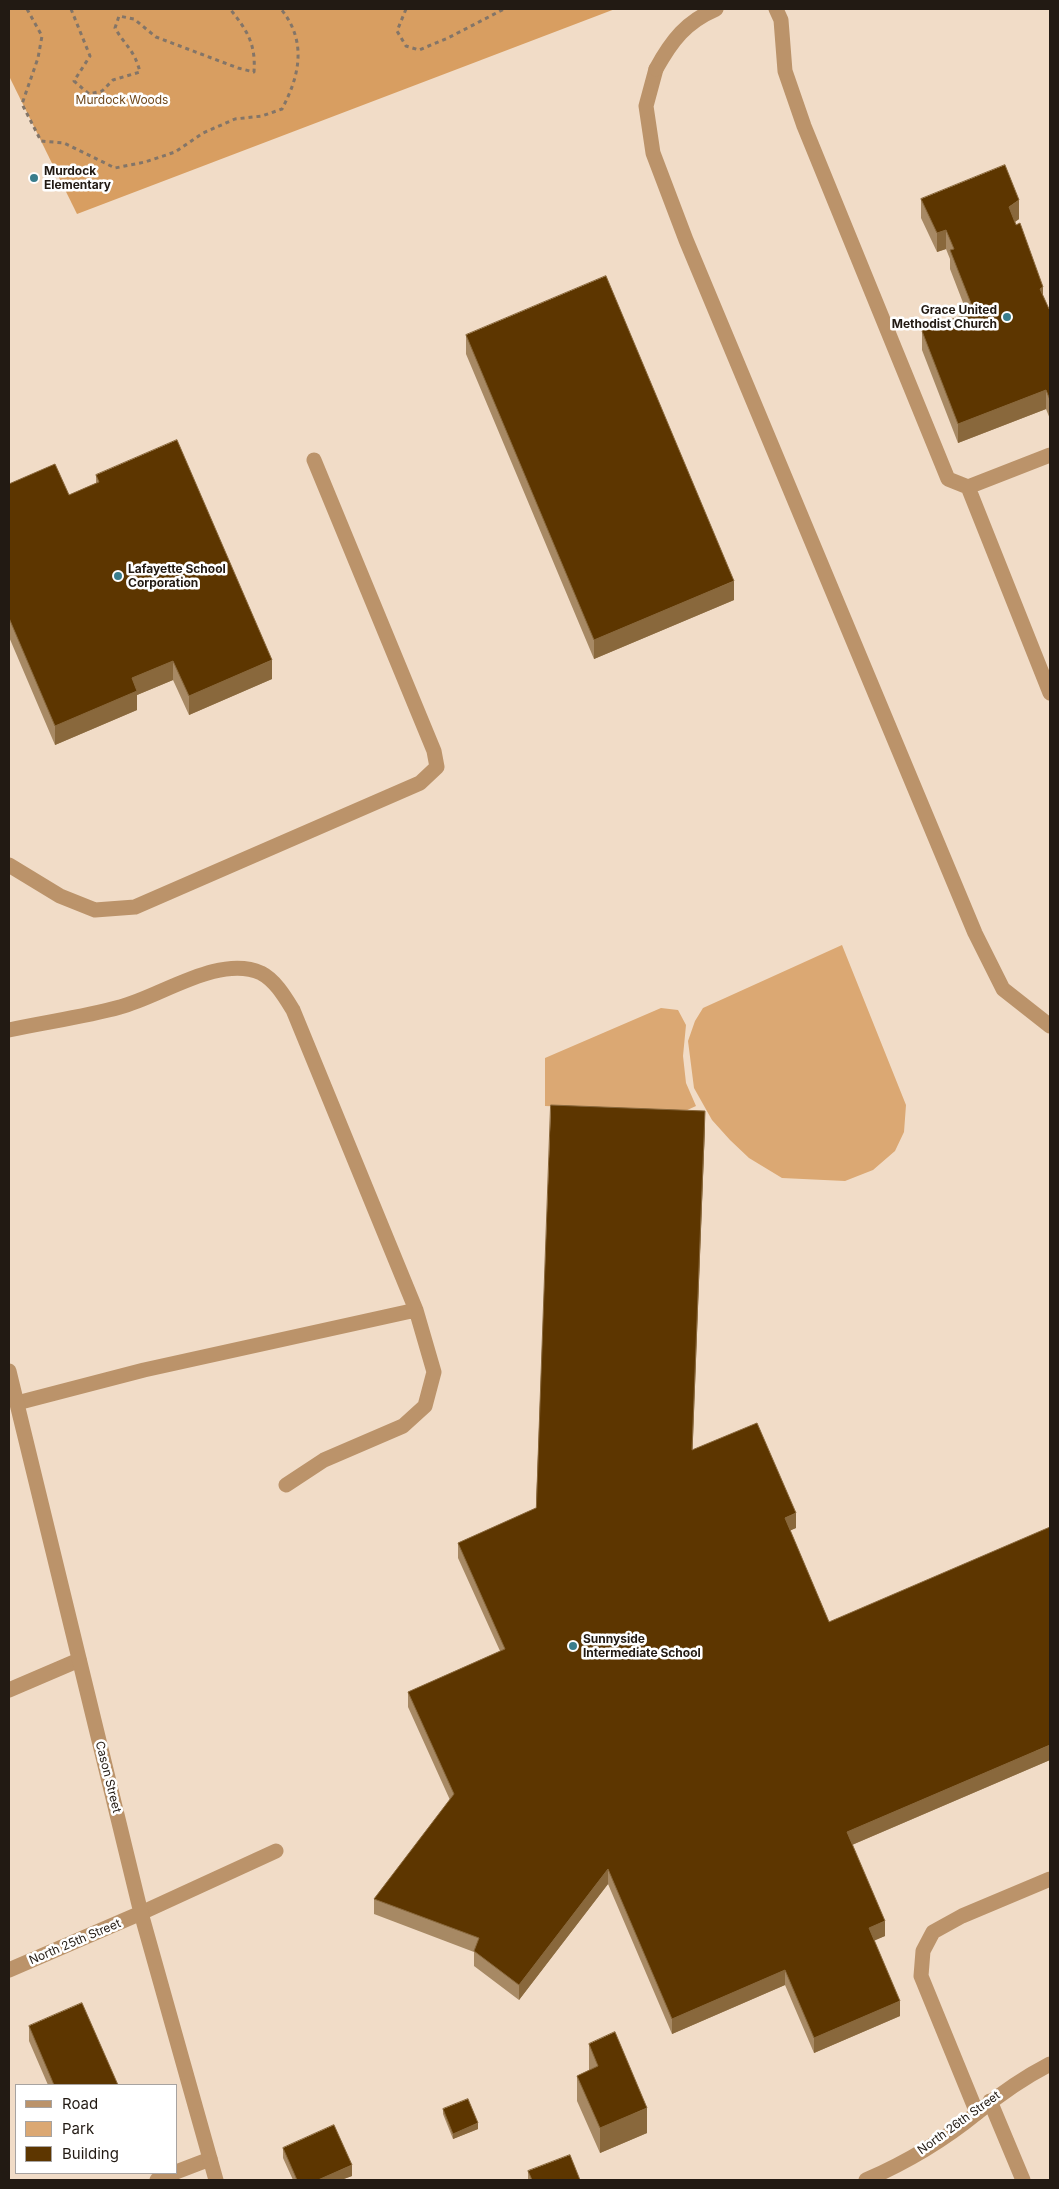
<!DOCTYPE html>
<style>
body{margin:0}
#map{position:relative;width:1059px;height:2189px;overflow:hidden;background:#f1dcc7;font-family:Inter,sans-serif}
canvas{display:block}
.frame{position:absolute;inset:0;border:10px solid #221a13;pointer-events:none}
.legend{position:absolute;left:15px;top:2084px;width:162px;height:90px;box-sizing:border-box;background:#fff;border:1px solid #a7a3a1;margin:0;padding:6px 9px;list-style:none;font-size:15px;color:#221a13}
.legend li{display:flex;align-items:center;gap:10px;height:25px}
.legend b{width:25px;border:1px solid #a7a3a1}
</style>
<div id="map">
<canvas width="1059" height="2189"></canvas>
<div class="frame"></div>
<ul class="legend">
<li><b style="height:6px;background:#bb936a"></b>Road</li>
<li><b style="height:14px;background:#dba873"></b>Park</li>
<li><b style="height:14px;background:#5d3600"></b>Building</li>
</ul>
</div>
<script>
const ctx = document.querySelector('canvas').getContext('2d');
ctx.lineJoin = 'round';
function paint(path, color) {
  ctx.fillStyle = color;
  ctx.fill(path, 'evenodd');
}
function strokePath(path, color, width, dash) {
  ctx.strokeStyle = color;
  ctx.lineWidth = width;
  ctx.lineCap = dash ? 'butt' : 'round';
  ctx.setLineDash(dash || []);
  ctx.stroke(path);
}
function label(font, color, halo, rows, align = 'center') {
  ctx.font = font + ' Inter,sans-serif';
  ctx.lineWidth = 5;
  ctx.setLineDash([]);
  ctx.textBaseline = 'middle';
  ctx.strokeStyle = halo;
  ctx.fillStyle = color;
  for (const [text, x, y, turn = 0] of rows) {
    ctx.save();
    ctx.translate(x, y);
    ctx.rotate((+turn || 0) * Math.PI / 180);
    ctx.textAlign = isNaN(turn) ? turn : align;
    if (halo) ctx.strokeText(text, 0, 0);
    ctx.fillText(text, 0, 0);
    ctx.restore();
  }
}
paint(new Path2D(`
 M842,945L906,1105L904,1132L895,1151L873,1170L845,1181L782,1178L749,1158L730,1140L712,1120L694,1088L688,1041L695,1021L703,1008Z
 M661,1008L678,1010L686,1025L683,1056L686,1083L696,1106L683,1112L545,1106V1058Z`), '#dba873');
paint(new Path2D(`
 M9,9H615L77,214L9,76Z`), '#d89e61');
strokePath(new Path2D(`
 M27,9L42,36L38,58L22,104L41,141L64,143L115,168L145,162L175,152L203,133L235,119L262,116L282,109C300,75 307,41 281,9
 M71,9L90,56L74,81L89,94L102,91L113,80L140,72C134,49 126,47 115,28L119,16L134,19L156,37L238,68L254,72C256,44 247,30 230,9
 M406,9L397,31L406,46L419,50L448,38L504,9`), '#837568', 3, [4, 4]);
strokePath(new Path2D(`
 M776,9L781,20L785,71L804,126L948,479L968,487L1050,693
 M656,69L646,106L653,153L686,240L975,933L1003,989L1050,1026
 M968,487L1050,455
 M9,865L60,896L95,910L135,907L420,783L437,767L434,751L314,460
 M9,1030C46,1022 84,1017 120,1007C160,997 219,954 261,973C275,980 285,997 293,1010L416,1310L434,1372L425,1406L403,1426L324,1460L286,1485
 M17,1403L144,1370L416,1310
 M9,1690L79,1660
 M141,1913L276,1851
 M977,2113L921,1976L923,1951L933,1932L962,1916L1050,1879
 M176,2172L210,2159
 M157,2180L175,2173`), '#bb936a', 15);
strokePath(new Path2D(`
 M656,69C672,40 686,22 716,9
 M9,1371L141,1913L216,2180
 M9,1970L141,1913
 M990,2101L1023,2180
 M866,2180C905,2163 944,2140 977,2113C1000,2094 1023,2078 1050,2064`), '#bb936a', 15);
paint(new Path2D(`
 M921,199L1019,219L1015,222L1043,296L1049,309L1050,308V419L1046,409L958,443L922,350V331L967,313L950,269V259L946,249L937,252L921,218Z
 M466,335L734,600L594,659L466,354Z
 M96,475L272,679L189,715L173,680L137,695V710L55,745L9,637V484L69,495L96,483Z
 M705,1126L692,1450L796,1528L790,1530L829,1622L1050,1760L852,1845L885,1936L874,1940L900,2016L814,2053L785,1985L672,2034L608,1884L519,2000L474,1966V1952L374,1914V1899L450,1800L408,1707V1692L500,1651L458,1558V1543L536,1508Z
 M29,2026L118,2085H48L29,2041Z
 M589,2044L647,2133L600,2153L577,2101V2076L589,2070Z
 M443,2109L478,2129L453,2139L443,2114Z
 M283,2148L352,2176L341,2180H293L283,2158Z
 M528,2171L580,2180H528Z`), '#a78964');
paint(new Path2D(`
 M1019,200V219L1009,226V207Z
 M946,230V249L937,252V233Z
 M1043,287V306L1040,289Z
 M1046,390V409L958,443V424Z
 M734,581V600L594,659V640Z
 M272,660V679L189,715V696Z
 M173,661V680L137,695V710L55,745V726L132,678Z
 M705,1111V1126L692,1465V1450Z
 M796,1513V1528L785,1533V1518Z
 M1050,1745V1760L847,1847V1832Z
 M608,1869V1884L519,2000V1985Z
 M885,1921V1936L869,1943V1928Z
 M785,1970V1985L672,2034V2019Z
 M900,2001V2016L814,2053V2038Z
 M647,2108V2133L600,2153V2128Z
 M478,2123V2129L453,2139V2134Z
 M352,2165V2176L341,2180H318Z`), '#89683c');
const building = new Path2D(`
 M1005,165L1019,200L1009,207L1016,225L1020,223L1043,287L1040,289L1049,309L1050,308V400L1046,390L958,424L922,331L974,311L950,250L954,249L946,230L937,233L921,199Z
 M606,276L734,581L594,640L466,335Z
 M177,440L272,660L189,696L173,661L132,678L137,691L55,726L9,618V484L55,464L69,495L99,482L96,475Z
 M551,1105L705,1111L692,1450L757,1423L796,1513L785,1518L829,1622L1050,1527V1745L847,1832L885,1921L869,1928L900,2001L814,2038L785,1970L672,2019L608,1869L519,1985L474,1951L479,1938L374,1899L454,1794L408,1692L505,1649L458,1543L536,1508Z
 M82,2003L118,2085H54L29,2026Z
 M615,2032L647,2108L600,2128L577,2076L598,2066L589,2044Z
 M468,2099L478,2123L453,2134L443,2109Z
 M334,2125L352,2165L318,2180H297L283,2148Z
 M570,2155L580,2180H532L528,2171Z`);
paint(building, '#5d3600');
strokePath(building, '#89683c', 1);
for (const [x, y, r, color] of [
 [34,178,5,"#397d8c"],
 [1007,317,5,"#397d8c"],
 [118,576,5,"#397d8c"],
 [573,1646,5,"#397d8c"]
]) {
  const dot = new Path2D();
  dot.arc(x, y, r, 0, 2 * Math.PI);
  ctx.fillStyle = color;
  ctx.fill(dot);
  strokePath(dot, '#fff', 2);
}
label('12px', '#70491c', '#fff', [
 ["Murdock Woods",122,100]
]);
label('bold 12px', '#221a13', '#fff', [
 ["Murdock",44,171],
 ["Elementary",44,185],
 ["Grace United",997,310,"right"],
 ["Methodist Church",997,324,"right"],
 ["Lafayette School",128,569],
 ["Corporation",128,583],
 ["Sunnyside",583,1639],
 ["Intermediate School",583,1653]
], 'left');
label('12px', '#221a13', '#fff', [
 ["Cason Street",108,1777,76],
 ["North 25th Street",75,1942,-23],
 ["North 26th Street",959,2123,-36]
]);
</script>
